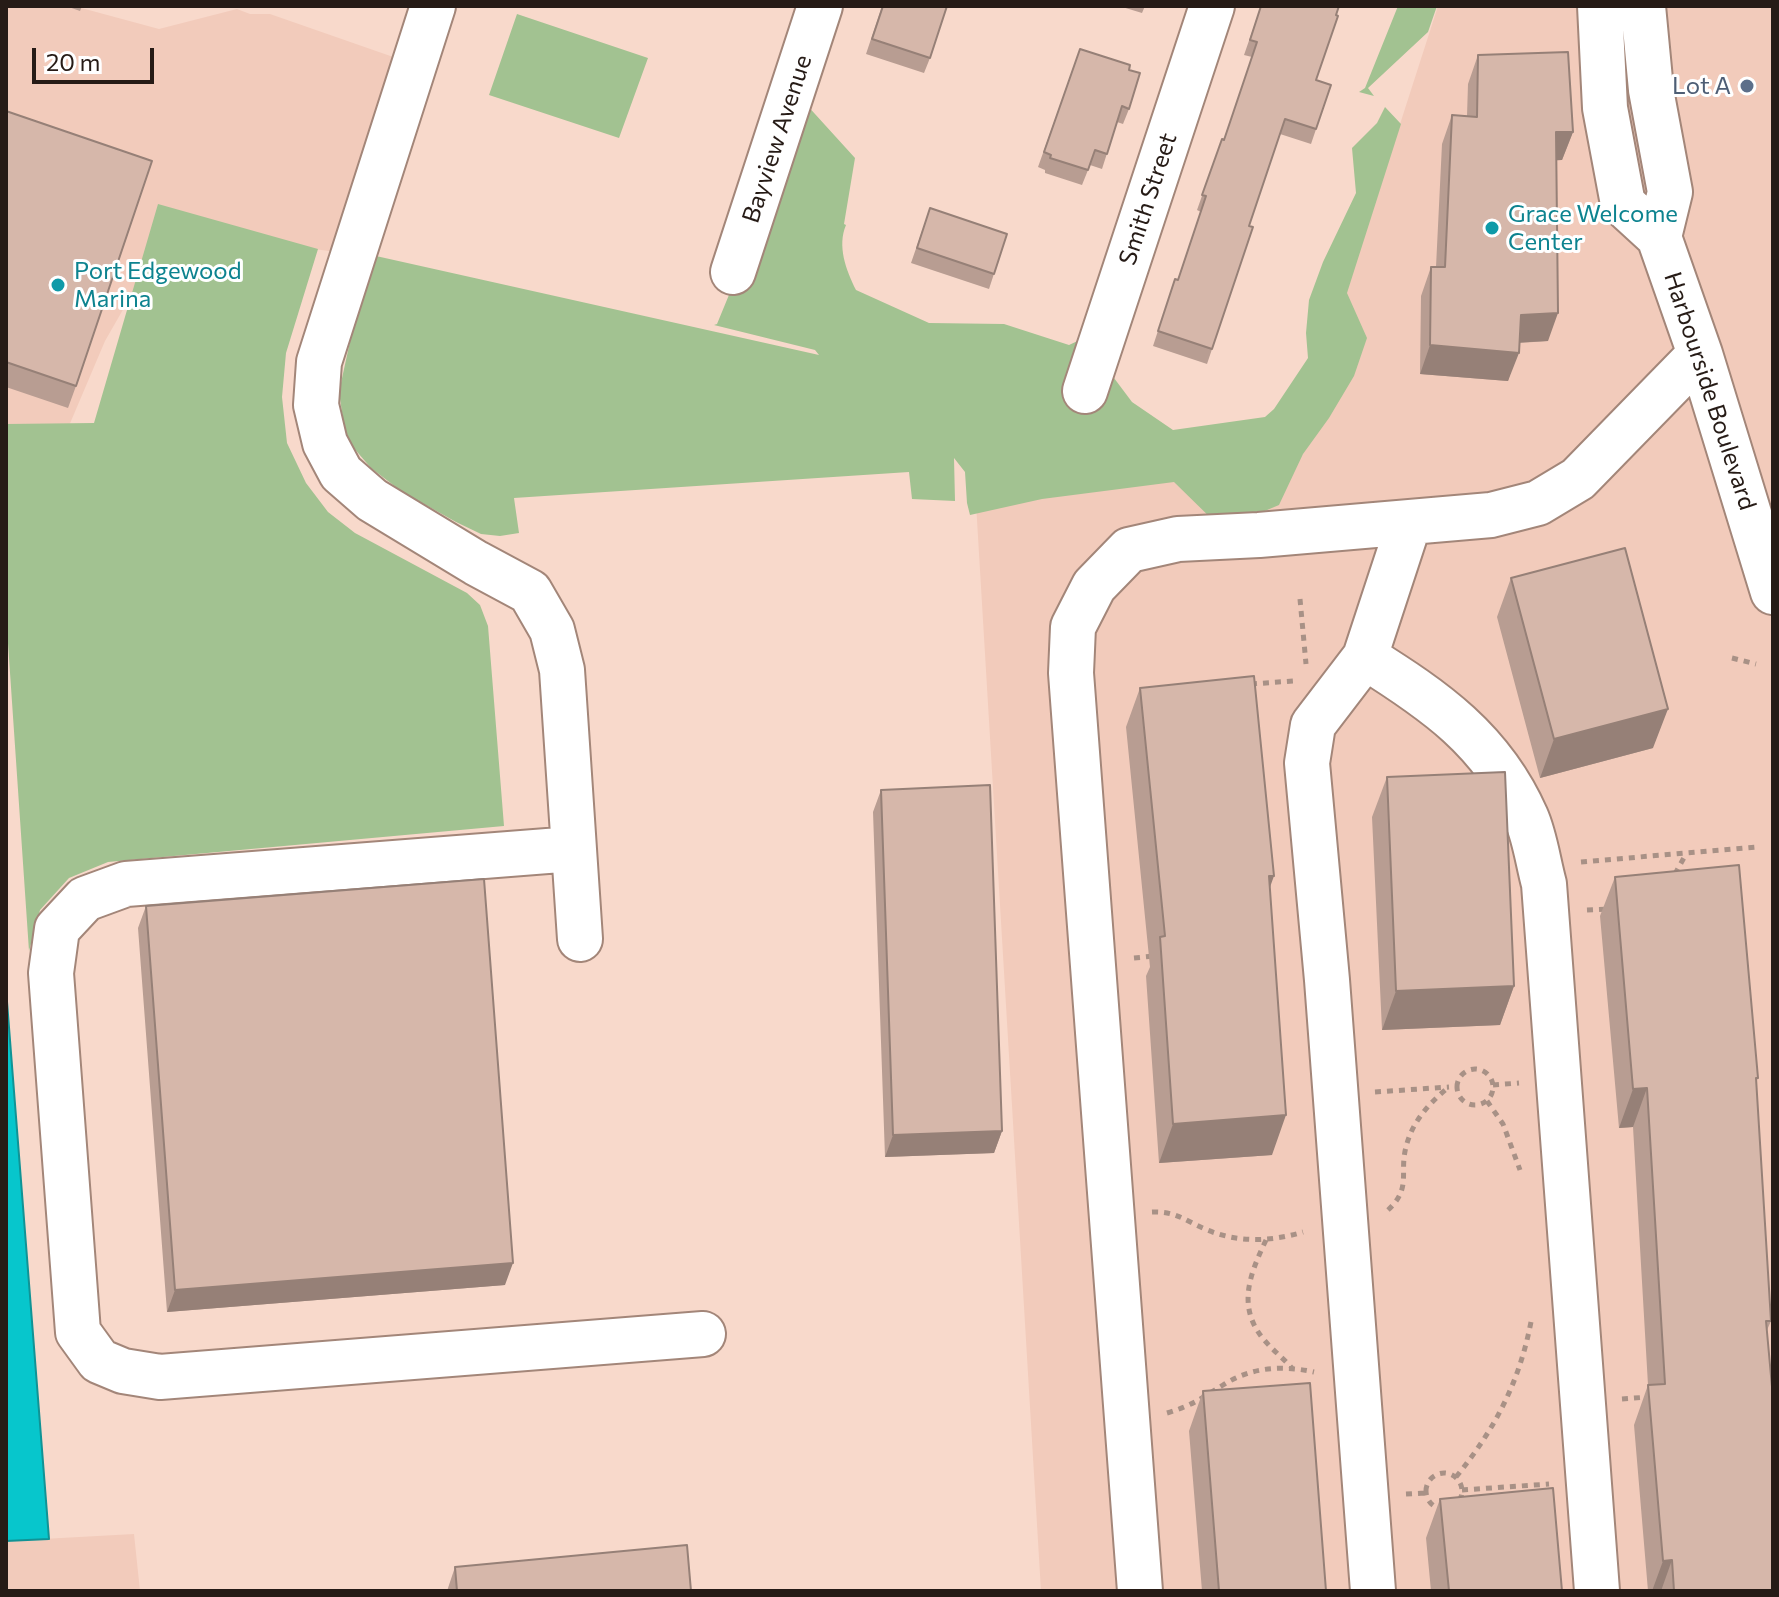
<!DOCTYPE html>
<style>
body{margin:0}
#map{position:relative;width:1779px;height:1597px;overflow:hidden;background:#f8d9cb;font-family:Commissioner,sans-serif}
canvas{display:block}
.frame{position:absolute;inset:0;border:8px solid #261b16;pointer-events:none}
.scale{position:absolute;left:32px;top:48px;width:122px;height:36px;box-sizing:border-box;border:4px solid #261b16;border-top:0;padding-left:10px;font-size:24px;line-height:28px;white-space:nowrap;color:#261b16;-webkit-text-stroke:6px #fff;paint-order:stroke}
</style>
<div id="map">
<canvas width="1779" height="1597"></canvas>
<div class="frame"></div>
<div class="scale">20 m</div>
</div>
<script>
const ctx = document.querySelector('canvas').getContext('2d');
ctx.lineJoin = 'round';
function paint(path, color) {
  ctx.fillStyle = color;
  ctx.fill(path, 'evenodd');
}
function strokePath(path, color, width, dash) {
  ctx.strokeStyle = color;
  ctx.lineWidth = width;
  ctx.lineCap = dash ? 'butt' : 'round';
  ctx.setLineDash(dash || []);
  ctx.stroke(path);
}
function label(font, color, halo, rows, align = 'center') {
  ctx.font = font + ' Commissioner,sans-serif';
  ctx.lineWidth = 6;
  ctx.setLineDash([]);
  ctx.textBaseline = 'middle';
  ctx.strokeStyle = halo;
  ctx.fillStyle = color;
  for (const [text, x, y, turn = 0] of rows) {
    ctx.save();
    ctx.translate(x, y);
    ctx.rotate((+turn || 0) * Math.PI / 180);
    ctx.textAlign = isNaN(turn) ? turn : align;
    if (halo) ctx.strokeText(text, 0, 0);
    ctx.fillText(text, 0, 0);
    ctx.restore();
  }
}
paint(new Path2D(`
 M6,6H74L159,29L237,9L250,14H270L399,59L344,253L231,238L156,252L105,341L60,447L6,510Z
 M1438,6H1773V1591H1041L969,386L1235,468L1319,376Z
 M134,1534L140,1591H6V1541Z`), '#f2cbbb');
paint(new Path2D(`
 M1398,6H1437L1428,32L1368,88L1374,96L1359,92L1365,88Z
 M517,14L648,58L619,138L489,95Z
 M795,92L855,158L844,224L846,225C837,246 846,270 856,290L929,323L1004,324L1069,345L1084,338L1132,402L1173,430L1265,417L1274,409L1308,358L1306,333L1309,300L1323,262L1356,193L1352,148L1377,123L1385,107L1401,124L1347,293L1367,338L1354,376L1329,418L1303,454L1279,505L1222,529L1174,482L1042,499L970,515L967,503L965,472L954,458L955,501L912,499L909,472L514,498L519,533L500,536L481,534L456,522L401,491L371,468L346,439L339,392L351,337L376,256L819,355L815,350L714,325L717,324L738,273Z
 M158,204L318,249L286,353L282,397L287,443L306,483L328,512L355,533L467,593L480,605L488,626L504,826L108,862L69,878L40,910L29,951L6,614V424L94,423Z`), '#a2c291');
const water = new Path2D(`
 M6,989L49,1539L6,1541Z`);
paint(water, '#07c6cc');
strokePath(water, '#109395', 2);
const minor = new Path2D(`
 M433,6L319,362L316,405L325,443L341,473L372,500L476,563L530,592L552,630L562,670L580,939
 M1600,6L1605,108L1623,204L1659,237L1700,354L1773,592
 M1643,6L1651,90L1670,192L1659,237
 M733,272L820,6
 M1085,391L1212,6
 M1409,523L1365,657C1434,700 1492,740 1526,817C1535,837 1538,862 1544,884L1597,1591
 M1365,657L1313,725L1307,763L1327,980L1373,1591
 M573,849L126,884L85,899L57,929L51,973L78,1332L99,1361L123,1371L160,1377L703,1334
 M1140,1591L1071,673L1073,627L1094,586L1129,550L1178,539L1259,535L1491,515L1538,503L1578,479L1700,354`);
strokePath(minor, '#a38679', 48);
strokePath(new Path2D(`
 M1300,599L1306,664
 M1732,658L1756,664
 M1251,684L1293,681
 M1581,862L1756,847
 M1675,874L1686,854
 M1587,910L1609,909
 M1134,958L1155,956
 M1457 1087a18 18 0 1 1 36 0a18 18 0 1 1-36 0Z
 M1493,1085L1519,1083
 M1375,1092L1449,1087
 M1487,1101L1503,1124L1520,1170
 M1388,1210C1412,1188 1399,1173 1406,1147C1412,1122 1429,1103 1449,1087
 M1152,1212C1175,1211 1184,1220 1205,1229C1237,1243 1270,1242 1303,1232
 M1266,1240C1251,1272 1237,1304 1261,1336C1270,1348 1282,1357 1292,1368
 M1622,1399L1648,1397
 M1167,1413C1191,1406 1202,1398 1223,1385C1251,1367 1282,1365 1314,1372
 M1426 1491a18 18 0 1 1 36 0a18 18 0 1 1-36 0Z
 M1456,1477C1495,1429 1519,1383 1531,1322
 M1462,1490L1549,1484
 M1406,1494L1426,1493`), '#a89186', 5, [6, 6]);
strokePath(minor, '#fff', 44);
paint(new Path2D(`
 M66,6H82L80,11Z
 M882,6L930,58L924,73L866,54Z
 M1119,6H1145L1142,13Z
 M1261,6L1316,80L1331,85L1311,144L1280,134L1249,226L1253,227L1207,364L1153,346L1175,279H1178L1201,212L1197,210L1222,139L1224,140L1252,57L1244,55Z
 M1080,49L1129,70V109L1123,124L1117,122L1102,169L1090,165L1082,185L1045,173V170L1038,167Z
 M1478,55L1573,132L1562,160H1556L1548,341L1519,343L1508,381L1420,374L1421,296L1431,267H1436L1442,144L1452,115L1467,116L1468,84Z
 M6,111L76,386L68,408L6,387Z
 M930,208L1007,234L989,289L911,263Z
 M1511,578L1653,748L1540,778L1497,617Z
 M1140,688L1270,888L1272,1155L1159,1163L1146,976L1150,967L1126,727Z
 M1387,777L1514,986L1500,1025L1382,1030L1372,817Z
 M881,790L1002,1131L994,1153L885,1157L873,812Z
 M1615,877L1758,1078L1756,1082L1771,1321L1767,1330L1773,1591H1648L1634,1425L1648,1385L1633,1127L1619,1128L1600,916Z
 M146,906L505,1285L167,1312L138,928Z
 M1203,1391L1326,1591H1202L1189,1431Z
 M1440,1499L1562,1591H1431L1426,1538Z
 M455,1567L691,1591H447Z`), '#b89d92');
paint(new Path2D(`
 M1556,132H1573L1562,160L1545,161Z
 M1558,313L1548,341L1511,343L1521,315Z
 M1430,345L1519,353L1508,381L1420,374Z
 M1668,709L1653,748L1540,778L1554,739Z
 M1269,876H1274L1260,915Z
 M1514,986L1500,1025L1382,1030L1396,991Z
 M1647,1088L1633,1127L1619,1128L1633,1089Z
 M1286,1115L1272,1155L1159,1163L1173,1124Z
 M1002,1131L994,1153L885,1157L893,1135Z
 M513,1263L505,1285L167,1312L175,1290Z
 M1672,1560L1661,1591H1652L1663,1561Z`), '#968077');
const building = new Path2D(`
 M883,6H947L930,58L872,39Z
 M1261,6H1339L1336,15L1338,16L1316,80L1331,85L1316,129L1285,119L1249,226L1253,227L1212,349L1158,331L1175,279L1178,280L1206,196L1202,195L1222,139L1224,140L1257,42L1250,40Z
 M1080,49L1130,65L1129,70L1140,73L1129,109L1122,106L1107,154L1095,150L1088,170L1050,158L1051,155L1044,152Z
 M1568,52L1573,132H1556L1558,313L1521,315L1519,353L1430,345L1431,267H1445L1452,115L1477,117L1478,55Z
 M6,111L152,161L76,386L6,362Z
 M930,208L1007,234L994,274L917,248Z
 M1625,548L1668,709L1554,739L1511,578Z
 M1254,676L1274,876H1269L1286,1115L1173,1124L1160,937L1165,936L1140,688Z
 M1505,772L1514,986L1396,991L1387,777Z
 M990,785L1002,1131L893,1135L881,790Z
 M1739,865L1758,1078H1756L1771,1321H1766L1773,1398V1591H1674L1672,1560L1663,1561L1648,1385L1665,1384L1647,1088L1633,1089L1615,877Z
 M484,879L513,1263L175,1290L146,906Z
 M1310,1383L1326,1591H1219L1203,1391Z
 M1553,1488L1562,1591H1449L1440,1499Z
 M687,1545L691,1591H457L455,1567Z`);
paint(building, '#d6b7aa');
strokePath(building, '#968077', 2);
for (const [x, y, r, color] of [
 [1747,86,8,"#5c6f8a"],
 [1492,228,8,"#0f9aa8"],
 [58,285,8,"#0f9aa8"]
]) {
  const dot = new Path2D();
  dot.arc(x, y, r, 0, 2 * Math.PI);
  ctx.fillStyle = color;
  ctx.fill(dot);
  strokePath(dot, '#fff', 3);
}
label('24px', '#4e5e75', '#fff', [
 ["Lot A",1731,86]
], 'right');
label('24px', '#261b16', '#fff', [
 ["Bayview Avenue",777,139,-72],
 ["Smith Street",1148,199,-72],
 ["Harbourside Boulevard",1710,391,72]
]);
label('24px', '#0d838f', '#fff', [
 ["Grace Welcome",1508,214],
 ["Center",1508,242],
 ["Port Edgewood",74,271],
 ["Marina",74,299]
], 'left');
</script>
